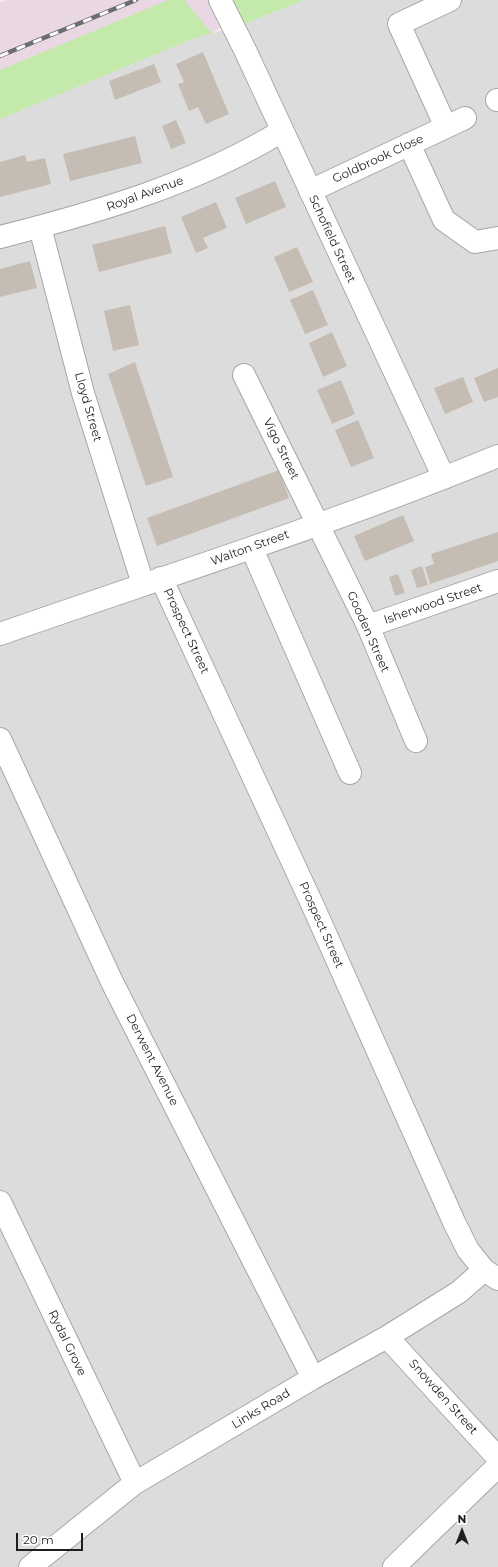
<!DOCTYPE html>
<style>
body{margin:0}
#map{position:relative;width:498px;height:1567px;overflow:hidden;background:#f0ede5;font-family:Montserrat,sans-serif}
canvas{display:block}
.north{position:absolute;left:442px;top:1511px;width:40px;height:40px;-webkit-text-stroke:3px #fff;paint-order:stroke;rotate:0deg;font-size:11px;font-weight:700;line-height:16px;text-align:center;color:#1f1f1f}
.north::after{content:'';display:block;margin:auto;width:14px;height:18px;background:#1f1f1f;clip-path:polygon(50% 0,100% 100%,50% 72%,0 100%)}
.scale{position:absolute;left:16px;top:1533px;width:67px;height:18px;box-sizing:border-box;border:2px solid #1f1f1f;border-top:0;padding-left:5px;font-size:12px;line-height:14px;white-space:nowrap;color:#1f1f1f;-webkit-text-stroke:3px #fff;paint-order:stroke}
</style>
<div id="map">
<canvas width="498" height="1567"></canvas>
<div class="north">N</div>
<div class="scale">20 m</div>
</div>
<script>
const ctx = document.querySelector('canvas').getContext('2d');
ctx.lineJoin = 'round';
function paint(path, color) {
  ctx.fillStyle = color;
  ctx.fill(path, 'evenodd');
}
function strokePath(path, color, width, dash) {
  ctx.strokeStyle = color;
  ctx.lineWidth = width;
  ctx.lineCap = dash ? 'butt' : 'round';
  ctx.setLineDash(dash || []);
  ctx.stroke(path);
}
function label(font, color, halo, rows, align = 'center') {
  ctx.font = font + ' Montserrat,sans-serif';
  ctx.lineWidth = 3;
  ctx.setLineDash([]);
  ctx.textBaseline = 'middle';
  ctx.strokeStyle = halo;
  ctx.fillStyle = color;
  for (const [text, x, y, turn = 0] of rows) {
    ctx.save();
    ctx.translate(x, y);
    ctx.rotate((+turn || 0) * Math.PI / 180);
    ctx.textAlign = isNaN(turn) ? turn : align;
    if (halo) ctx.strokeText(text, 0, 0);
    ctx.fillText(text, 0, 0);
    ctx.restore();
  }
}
paint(new Path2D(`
 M304,0H498V1567H0V119L195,38L244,24Z`), '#dddcdc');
paint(new Path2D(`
 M7,0H214L226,24L212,33L195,38L0,119V3Z`), '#e9d7e4');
paint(new Path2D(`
 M168,0H184L212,33L195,38L0,119V70Z
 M233,0H304L244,24Z`), '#c3eaab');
paint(new Path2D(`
 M203,52L229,114L206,124L198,107L189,111L178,84L184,82L176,64Z
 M154,64L161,82L115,100L109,81Z
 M176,120L186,143L171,149L162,126Z
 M135,136L142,163L70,181L63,154Z
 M25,155L27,162L45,158L51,184L0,197V162Z
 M275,181L286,207L246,224L235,198Z
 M216,202L227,228L203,238L208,248L196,253L181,217Z
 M165,226L172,253L99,272L92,245Z
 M297,247L313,282L289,292L274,257Z
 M30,261L37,288L0,297V269Z
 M313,290L328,325L305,334L290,300Z
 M130,305L139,345L113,351L104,311Z
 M332,332L347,366L323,377L309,343Z
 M135,362L173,477L146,486L108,374Z
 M498,368V397L484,402L474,378Z
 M463,377L473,402L445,414L434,388Z
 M341,380L355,414L332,424L317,390Z
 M358,420L374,458L351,467L335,430Z
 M279,470L289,498L157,546L147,518Z
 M403,515L414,541L365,561L354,536Z
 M498,532V561L430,584L425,567L434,564L431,554Z
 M422,566L428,585L417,588L411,570Z
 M398,574L405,593L395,596L389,577Z`), '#c5bdb4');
const minor = new Path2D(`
 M220,0L245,50L444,478
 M497,100H498
 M446,127L465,118
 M409,144L444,220L475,242L498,238
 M310,191L446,127L399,24L450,0
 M40,227L83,393L143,584
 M0,237C98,212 195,184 282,131
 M244,375L368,626L416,741
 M252,549L350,773
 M161,578L313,906L454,1222L468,1250L484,1270
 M368,626L498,581
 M0,634C166,576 335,523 498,456
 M0,739L112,982L313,1378
 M0,1202L135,1483
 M387,1337L498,1458
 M30,1567L135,1483L313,1378L387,1337L459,1292L484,1270L498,1279
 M394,1567L498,1466`);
strokePath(minor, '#a6a6a6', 24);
strokePath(minor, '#fff', 22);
const rail = new Path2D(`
 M0,56L136,0`);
strokePath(rail, '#6d6d6d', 4.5);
strokePath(rail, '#fff', 3, [9]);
label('12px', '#1f1f1f', '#fff', [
 ["Goldbrook Close",378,159,-25],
 ["Royal Avenue",145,194,-20],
 ["Schofield Street",332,239,65],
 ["Lloyd Street",88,407,74],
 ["Vigo Street",281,449,64],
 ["Walton Street",250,548,-20],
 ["Isherwood Street",433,604,-19],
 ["Prospect Street",186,631,65],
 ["Gooden Street",368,632,66],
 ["Prospect Street",321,925,66],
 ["Derwent Avenue",152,1060,63],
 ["Rydal Grove",67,1343,64],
 ["Snowden Street",443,1397,48],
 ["Links Road",261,1409,-31]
]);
</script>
